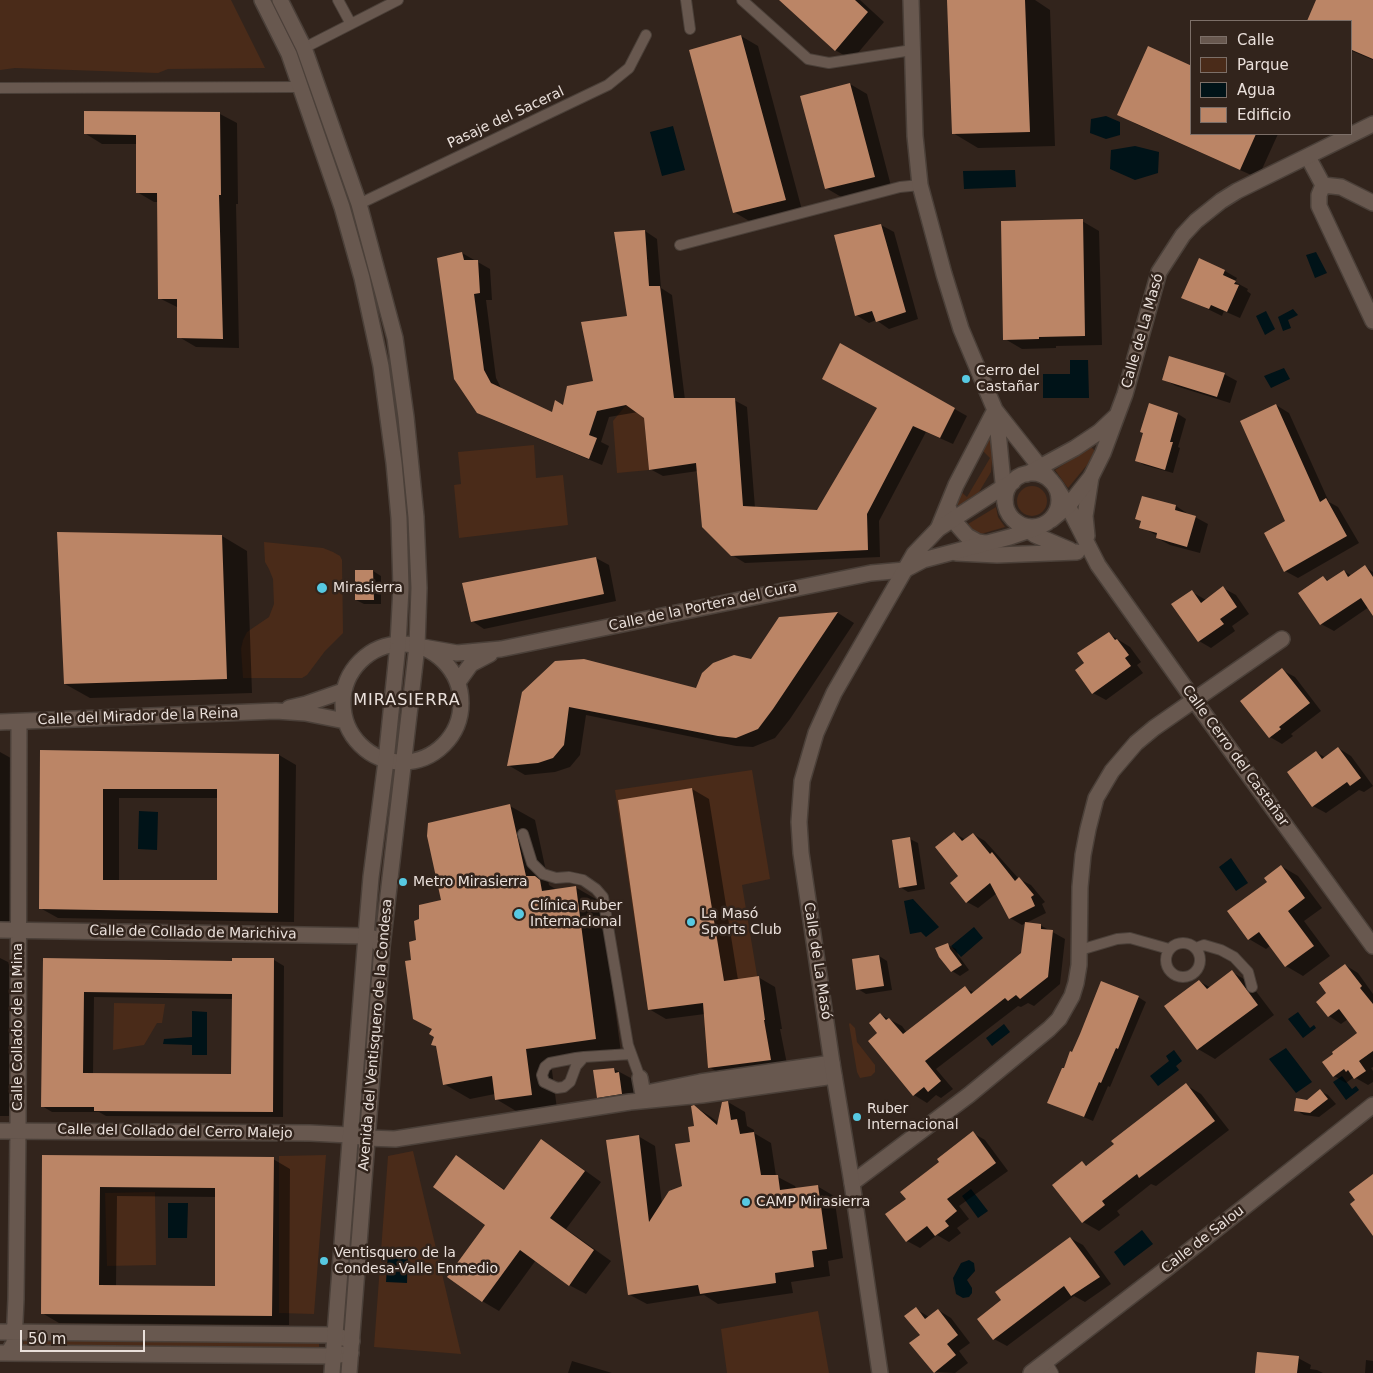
<!DOCTYPE html>
<meta charset="utf-8">
<style>
body{margin:0}
#map{position:relative;width:1373px;height:1373px;overflow:hidden;background:#32241c;font-family:"DejaVu Sans",sans-serif}
canvas{display:block}
.legend{position:absolute;left:1190px;top:20px;width:162px;height:115px;box-sizing:border-box;background:#32241c;border:1px solid #7c6f68;margin:0;padding:6px 9px;list-style:none;font-size:15px;color:#eae0db}
.legend li{display:flex;align-items:center;gap:10px;height:25px}
.legend b{width:25px;border:1px solid #7c6f68}
.scale{position:absolute;left:20px;top:1330px;width:125px;height:22px;box-sizing:border-box;border:2px solid #eae0db;border-top:0;padding-left:6px;font-size:15px;line-height:18px;white-space:nowrap;color:#eae0db;-webkit-text-stroke:4px #32241c;paint-order:stroke}
</style>
<div id="map">
<canvas width="1373" height="1373"></canvas>
<ul class="legend">
<li><b style="height:6px;background:#68584f"></b>Calle</li>
<li><b style="height:14px;background:#4a2b19"></b>Parque</li>
<li><b style="height:14px;background:#001318"></b>Agua</li>
<li><b style="height:14px;background:#bb8566"></b>Edificio</li>
</ul>
<div class="scale">50 m</div>
</div>
<script>
const ctx = document.querySelector('canvas').getContext('2d');
ctx.lineJoin = 'round';
function paint(path, color) {
  ctx.fillStyle = color;
  ctx.fill(path, 'evenodd');
}
function poly(rows) {
  const path = new Path2D();
  for (const r of rows) {
    if (r.length === 3) {
      path.moveTo(r[0] + r[2], r[1]);
      path.arc(r[0], r[1], r[2], 0, 2 * Math.PI);
      continue;
    }
    path.moveTo(r[0], r[1]);
    for (let i = 2; i < r.length; i += 2) path.lineTo(r[i], r[i + 1]);
  }
  return path;
}
function strokePath(path, color, width, dash) {
  ctx.strokeStyle = color;
  ctx.lineWidth = width;
  ctx.lineCap = dash ? 'butt' : 'round';
  ctx.setLineDash(dash || []);
  ctx.stroke(path);
}
function label(font, color, halo, rows, align = 'center') {
  ctx.font = font + ' "DejaVu Sans",sans-serif';
  ctx.lineWidth = 5;
  ctx.setLineDash([]);
  ctx.textBaseline = 'middle';
  ctx.strokeStyle = halo;
  ctx.fillStyle = color;
  for (const [text, x, y, turn = 0] of rows) {
    ctx.save();
    ctx.translate(x, y);
    ctx.rotate((+turn || 0) * Math.PI / 180);
    ctx.textAlign = isNaN(turn) ? turn : align;
    if (halo) ctx.strokeText(text, 0, 0);
    ctx.fillText(text, 0, 0);
    ctx.restore();
  }
}
const green = poly([
 [0,0,231,0,265,68,168,69,158,73,15,68,0,70],
 [626,405,644,418,649,470,617,473,613,421],
 [990,436,993,449,991,472,979,492,958,506,956,502,959,490,967,497,990,458,981,449],
 [534,445,536,478,563,475,568,525,459,538,454,485,461,484,458,452],
 [1091,447,1095,451,1087,465,1068,488,1055,470],
 [1032,501,15],
 [996,507,998,517,1005,527,981,534,975,532,968,524],
 [264,542,323,548,333,552,340,556,342,560,343,633,325,651,307,675,302,678,243,678,241,649,243,640,247,632,269,617,274,604,273,579,269,569,265,562],
 [752,770,770,879,742,885,771,1059,708,1068,703,1003,648,1010,615,790],
 [114,1003,165,1004,162,1023,157,1023,144,1045,113,1050],
 [850,1023,855,1028,857,1042,875,1065,875,1072,871,1076,860,1078,857,1072,849,1024],
 [413,1151,461,1354,374,1347,388,1156],
 [326,1155,314,1314,279,1313,279,1156],
 [155,1192,156,1265,107,1266,105,1193],
 [818,1311,829,1373,727,1373,721,1329],
 [24,1340,319,1341,319,1348,22,1349]
]);
const water = poly([
 [1106,116,1120,122,1120,135,1106,139,1090,133,1091,119],
 [673,126,685,170,662,176,650,132],
 [1135,146,1159,152,1158,173,1135,180,1110,169,1111,150],
 [1015,170,1016,187,964,189,963,171],
 [1316,252,1327,273,1315,278,1306,255],
 [1293,309,1298,315,1288,320,1291,328,1283,331,1278,317],
 [1266,311,1275,329,1265,335,1256,316],
 [1070,360,1088,360,1089,398,1043,398,1043,374,1070,374],
 [1284,368,1290,379,1271,388,1264,376],
 [139,811,158,812,157,850,138,849],
 [1231,858,1248,883,1236,891,1219,867],
 [913,899,939,927,926,937,921,932,910,934,904,901],
 [974,927,983,938,961,957,951,946],
 [192,1011,207,1012,207,1055,192,1055,192,1045,163,1044,164,1039,192,1037],
 [1298,1012,1310,1028,1314,1025,1316,1028,1303,1038,1288,1019],
 [1004,1024,1010,1032,992,1046,986,1038],
 [1286,1048,1312,1082,1296,1093,1269,1059],
 [1174,1050,1182,1061,1176,1066,1179,1070,1158,1086,1150,1076,1169,1061,1166,1056],
 [1342,1076,1352,1089,1356,1086,1359,1090,1346,1100,1333,1082],
 [971,1189,988,1211,978,1218,962,1196],
 [168,1203,188,1203,187,1238,168,1238],
 [1142,1230,1153,1244,1124,1266,1114,1252],
 [388,1252,408,1253,407,1283,386,1282],
 [969,1260,974,1263,975,1271,967,1280,972,1288,972,1293,969,1297,963,1298,956,1294,953,1278,961,1263]
]);
const shadow = poly([
 [781,0,860,0,884,22,852,60,835,50],
 [948,0,1035,0,1050,10,1055,146,978,148,953,133],
 [1318,0,1373,0,1373,60,1352,51,1352,21,1308,21],
 [741,36,758,46,802,210,751,222,734,212],
 [850,84,867,94,891,186,843,198,826,188],
 [220,114,237,123,238,204,236,204,239,348,196,347,179,337,179,308,159,298,159,202,154,202,137,192,137,144,102,144,86,134],
 [1119,114,1192,134,1278,134,1258,178,1136,124],
 [1082,221,1099,231,1102,345,1056,346,1056,348,1022,349,1005,339],
 [881,225,894,232,918,319,889,329,876,320,869,323,856,315],
 [645,231,657,239,661,288,672,295,685,400,734,400,747,407,755,508,818,511,878,408,841,345,967,416,953,444,926,432,879,521,880,557,745,563,732,555,698,471,663,476,650,469,645,418,638,412,609,417,601,442,609,446,602,465,491,419,478,412,462,253,490,269,492,300,486,300,496,378,502,390,552,414,564,407,595,382,628,317],
 [1225,271,1237,278,1235,282,1248,289,1247,291,1251,294,1240,318,1224,311,1222,316,1183,297],
 [1224,374,1237,381,1230,403,1176,386,1163,379],
 [1149,405,1178,414,1186,419,1178,447,1180,448,1173,473,1144,465,1136,460,1144,433],
 [1276,405,1289,413,1329,502,1338,507,1359,543,1298,578,1285,571,1287,522],
 [1143,497,1176,506,1188,514,1188,515,1195,517,1208,524,1200,553,1170,545,1157,538,1158,536,1141,527,1142,522,1137,519],
 [222,536,247,551,252,693,90,698,65,684],
 [596,558,609,565,616,601,484,629,472,621,464,584],
 [1365,567,1373,572,1373,614,1369,607,1334,631,1321,624,1323,577,1329,581,1344,571,1352,576],
 [373,571,381,576,381,604,364,604,356,600],
 [1223,588,1236,595,1249,614,1232,626,1235,631,1211,648,1199,641,1192,592,1206,600],
 [838,613,854,623,790,719,775,738,753,747,736,746,586,715,580,755,570,767,555,772,525,775,508,765,523,693,697,690,752,660,780,619],
 [1109,634,1130,647,1141,662,1137,665,1143,673,1106,700,1093,693,1076,670,1086,663],
 [1282,670,1295,677,1321,711,1291,734,1293,736,1282,744,1270,737],
 [1338,748,1351,756,1373,786,1364,792,1359,790,1326,813,1313,806,1316,752,1326,758],
 [0,752,25,766,24,930,0,930],
 [41,752,279,755,296,765,294,922,58,918,40,908],
 [119,798,218,798,218,881,119,881],
 [692,789,709,799,738,980,758,977,775,987,782,1029,780,1029,788,1069,726,1077,709,1067,705,1014,666,1019,649,1009],
 [510,806,535,820,549,885,557,890,575,887,601,902,621,1053,551,1063,557,1109,521,1114,496,1099,495,1094,470,1099,444,1084,437,1047,432,1044,435,1036,434,1029,412,961,417,941,443,901],
 [954,833,966,840,973,834,985,841,1019,879,1031,885,1045,902,1042,904,1046,913,1022,925,1010,918,997,893,978,908,967,902,960,877],
 [910,839,918,843,925,889,908,892,900,887],
 [1281,866,1298,876,1322,908,1304,921,1330,956,1303,976,1286,966,1271,945,1266,949,1249,939,1269,882],
 [1040,925,1065,939,1060,984,1034,1006,1028,1003,1021,1007,1018,1006,936,1069,953,1089,941,1098,936,1095,927,1103,914,1095,869,1041,879,1033,881,1015,902,1026,907,1033,965,988,975,993,1022,954],
 [948,945,956,949,958,955,969,970,960,976,952,971],
 [879,956,887,961,892,990,866,994,858,989,853,960],
 [0,958,10,963,9,1116,0,1116],
 [44,959,234,962,274,960,284,966,283,1117,106,1116,99,1112,52,1112,42,1106],
 [94,997,233,999,233,1075,93,1074],
 [1345,965,1358,973,1373,994,1373,1067,1371,1068,1373,1071,1373,1082,1368,1085,1354,1077,1346,1083,1334,1076,1359,1033,1348,1019,1341,1024,1329,1016,1328,993],
 [1232,972,1249,982,1274,1015,1215,1059,1198,1049,1199,981,1211,988],
 [1138,997,1146,1002,1110,1087,1108,1086,1093,1121,1048,1102],
 [614,1069,640,1083,644,1088,647,1108,623,1112,598,1097,594,1071],
 [1186,1085,1201,1094,1229,1130,1156,1186,1151,1184,1117,1211,1120,1215,1099,1231,1083,1222,1054,1185,1082,1163,1088,1166],
 [1320,1091,1328,1095,1336,1104,1319,1117,1304,1115,1296,1110],
 [728,1102,745,1112,747,1126,754,1130,754,1133,771,1143,776,1176,795,1186,796,1189,817,1186,834,1196,843,1258,828,1261,830,1276,791,1282,793,1293,718,1304,704,1295,647,1304,630,1295,638,1136,655,1146,662,1204,683,1186,695,1127,694,1106,711,1117,719,1123,723,1103],
 [973,1133,985,1140,1008,1171,959,1206,969,1219,957,1228,961,1233,949,1242,937,1235,920,1248,907,1241,907,1199,941,1162],
 [541,1141,558,1151,601,1182,566,1229,611,1261,586,1294,569,1285,536,1260,499,1311,482,1301,487,1225,456,1157,473,1167,505,1190],
 [43,1157,273,1159,290,1169,289,1325,59,1323,42,1313],
 [117,1196,217,1197,216,1287,116,1286],
 [1070,1238,1083,1245,1111,1284,1085,1302,1074,1296,1007,1346,994,1339,1003,1301],
 [916,1309,929,1317,938,1310,951,1318,970,1343,959,1351,968,1363,955,1373,934,1372,921,1336],
 [1298,1358,1311,1365,1310,1369,1317,1370,1323,1373,1256,1373],
 [1366,1360,1373,1361,1373,1373,1365,1373],
 [572,1361,612,1373,568,1373]
]);
const building = poly([
 [779,0,855,0,868,12,835,51],
 [947,0,1025,0,1030,132,952,134],
 [1316,0,1373,0,1373,59,1352,50,1352,21,1307,21],
 [741,35,786,200,733,213,689,50],
 [1148,46,1192,66,1192,134,1256,134,1240,170,1117,115],
 [850,83,875,177,825,189,800,96],
 [84,111,220,112,221,195,219,195,223,339,177,338,177,299,158,299,157,193,136,193,136,135,84,134],
 [1083,219,1085,336,1039,337,1039,339,1003,340,1001,221],
 [881,224,906,312,876,322,872,311,855,316,834,235],
 [645,230,649,286,660,286,674,398,735,398,743,506,817,510,877,408,822,379,840,343,955,408,940,438,913,426,867,514,868,550,731,556,702,527,696,463,649,470,644,418,626,405,597,411,589,435,597,438,589,459,477,413,454,379,437,258,462,252,464,260,478,260,480,293,474,294,484,370,491,383,552,412,555,400,563,405,567,386,593,381,581,322,627,316,614,232],
 [1199,258,1225,270,1223,275,1236,281,1234,284,1239,285,1227,312,1211,305,1209,309,1181,298],
 [1169,356,1225,373,1217,397,1162,380],
 [1149,403,1178,413,1170,442,1173,442,1165,470,1135,461,1143,433,1140,432],
 [1276,404,1320,502,1326,498,1347,536,1284,572,1264,533,1285,521,1240,421],
 [1142,496,1176,505,1175,510,1196,516,1187,547,1156,538,1157,533,1139,528,1141,521,1135,519],
 [57,532,222,535,227,679,64,684],
 [596,557,604,594,471,622,462,583],
 [1365,565,1373,577,1373,616,1361,598,1320,625,1298,593,1323,576,1327,581,1344,570,1348,577],
 [355,570,373,570,374,600,355,600],
 [1223,586,1237,607,1220,619,1224,624,1198,642,1171,604,1192,590,1201,603],
 [838,612,773,709,758,729,736,738,718,736,569,707,564,745,553,758,538,763,507,766,522,692,555,661,584,659,696,688,702,673,713,663,734,655,751,659,779,617],
 [1109,632,1115,640,1117,639,1129,655,1125,658,1131,666,1092,694,1075,670,1084,663,1077,653],
 [1282,668,1310,703,1279,727,1281,729,1269,738,1240,701],
 [1338,747,1361,778,1350,786,1347,782,1312,807,1287,772,1316,751,1322,759],
 [40,750,279,754,278,913,39,909],
 [103,789,217,789,217,880,103,880],
 [692,788,724,981,759,976,765,1020,764,1020,771,1060,708,1068,703,1003,648,1010,618,800],
 [510,804,526,876,535,876,540,880,542,891,576,886,596,1039,526,1049,532,1095,495,1100,492,1076,443,1085,436,1046,431,1045,434,1037,429,1034,432,1029,413,1019,405,961,411,960,409,942,416,940,414,921,419,919,419,905,441,900,427,836,428,823],
 [954,832,962,841,973,833,990,854,992,852,1015,881,1019,877,1034,895,1031,897,1035,906,1009,919,990,883,966,903,950,883,958,876,935,847],
 [910,837,917,885,899,888,892,840],
 [1281,865,1305,898,1288,911,1314,946,1285,967,1259,932,1248,940,1227,911,1267,882,1264,878],
 [1025,922,1041,924,1041,929,1053,930,1048,977,1020,999,1016,995,1008,1001,1005,998,925,1061,941,1081,928,1092,924,1087,913,1096,868,1041,877,1033,869,1023,880,1013,886,1020,889,1018,903,1034,965,986,971,994,1021,953],
 [948,943,950,949,962,965,951,972,939,957,935,948],
 [879,955,884,986,856,990,852,959],
 [43,958,232,961,232,958,274,958,273,1112,94,1111,94,1107,41,1107],
 [84,992,232,994,231,1074,83,1073],
 [1345,964,1362,986,1360,988,1373,1004,1373,1051,1359,1061,1366,1071,1354,1079,1348,1070,1346,1072,1344,1069,1333,1077,1322,1062,1333,1054,1332,1052,1357,1033,1339,1009,1328,1017,1316,1002,1326,993,1319,983],
 [1232,970,1258,1005,1197,1050,1164,1006,1199,980,1207,989],
 [1101,981,1139,996,1118,1049,1116,1048,1101,1083,1099,1082,1084,1117,1047,1103,1062,1068,1064,1068,1070,1051,1072,1052,1080,1034],
 [614,1068,615,1073,619,1072,622,1094,597,1098,593,1070],
 [1186,1083,1215,1121,1139,1178,1137,1174,1102,1201,1105,1205,1082,1223,1052,1185,1082,1161,1086,1166,1114,1144,1111,1141],
 [1320,1089,1328,1099,1310,1113,1294,1111,1296,1098,1307,1100],
 [728,1101,731,1120,737,1119,740,1134,754,1132,761,1175,778,1175,780,1190,818,1185,827,1249,812,1251,814,1267,775,1273,776,1283,700,1294,698,1285,628,1295,606,1140,639,1135,649,1222,669,1191,682,1186,675,1144,690,1142,688,1127,694,1126,691,1106,694,1105,717,1125,722,1102],
 [973,1131,996,1163,947,1199,957,1211,945,1221,949,1226,935,1236,927,1226,906,1242,885,1214,906,1199,900,1192,939,1162,937,1159],
 [541,1139,585,1171,550,1218,594,1250,569,1286,520,1250,482,1302,447,1277,485,1225,433,1187,456,1155,504,1190],
 [42,1155,274,1157,272,1316,41,1314],
 [100,1187,215,1188,215,1286,99,1285],
 [1373,1174,1373,1236,1350,1204,1355,1200,1349,1192],
 [1070,1237,1100,1277,1071,1296,1064,1286,993,1340,977,1319,1001,1300,995,1292],
 [916,1307,925,1319,938,1309,958,1335,947,1344,956,1355,934,1373,909,1343,920,1335,904,1316],
 [1257,1352,1299,1356,1297,1373,1255,1373]
]);
const lane = poly([
 [338,0,351,24],
 [686,0,690,29],
 [742,0,808,59,829,63,912,50],
 [304,48,398,0],
 [0,88,300,87],
 [359,204,608,85,629,68,646,35],
 [680,245,900,187,920,185],
 [523,834,532,863,543,874,556,878,569,877,583,880,596,889,603,897,628,1045,640,1078],
 [1183,960,17],
 [1196,948,1204,945,1221,950,1234,957,1248,972,1252,987],
 [1080,950,1117,939,1130,938,1169,949],
 [584,1057,576,1066,570,1082,564,1087,557,1088,544,1082,542,1075,545,1067,550,1063,576,1058,584,1057,631,1054],
 [1045,1373,1046,1361,1053,1373]
]);
const street = poly([
 [911,0,915,136,920,185,944,274,961,329,995,410,1051,481],
 [1308,157,1323,185],
 [1323,185,1319,195,1319,206,1373,321],
 [1323,185,1341,187,1373,203],
 [996,411,1005,503],
 [1056,487,1068,506,1098,565,1194,700,1373,946],
 [949,509,953,520,967,536,978,542,985,543],
 [1015,521,1035,535,1070,550],
 [938,529,956,485,995,410],
 [1087,536,1085,516,1091,477],
 [956,553,997,555,1077,552],
 [402,703,59],
 [417,646,457,653,501,649,871,573,905,570],
 [458,682,471,664,490,654],
 [289,708,306,704,343,691],
 [0,722,276,711,305,713,345,721],
 [0,930,366,936,373,938,382,947],
 [640,1078,644,1100],
 [646,1093,700,1082,832,1063],
 [0,1131,310,1133,349,1135,367,1138,395,1139,630,1102,702,1095,834,1076],
 [852,1183,969,1095,1049,1029,1059,1019,1072,996,1076,983,1079,965,1080,887,1083,855,1088,829,1096,798,1112,771,1136,743,1154,728,1282,639],
 [0,1332,335,1335,352,1341],
 [1,1353,333,1356,351,1353],
 [8,1353,14,1343,16,1299,18,1131,19,722],
 [1031,1373,1166,1269,1373,1105]
]);
const secondary = poly([
 [262,0,289,54,342,207,362,278,381,366,394,463,399,518,401,588,398,644,386,761,371,877,366,936,332,1373],
 [280,0,304,48,359,204,395,338,406,417,416,517,419,588,417,646,382,947,349,1373],
 [1032,500,27],
 [1027,474,1075,448,1099,432,1115,417],
 [1051,520,1068,506,1091,477,1103,453,1125,394,1159,272,1183,235,1196,221,1221,201,1237,191,1373,124],
 [906,569,923,560,1010,537,1036,528],
 [880,1373,852,1183,832,1063,801,853,799,822,802,781,816,733,834,693,914,554,938,529,1003,487,1013,482]
]);
const markers = [
 [966,379,5,"#57c9e2"],
 [322,588,6,"#57c9e2"],
 [403,882,5,"#57c9e2"],
 [519,914,6,"#57c9e2"],
 [691,922,5,"#57c9e2"],
 [857,1117,5,"#57c9e2"],
 [746,1202,5,"#57c9e2"],
 [324,1261,5,"#57c9e2"]
];
const streetNames = [
 ["Pasaje del Saceral",506,118,-25],
 ["Calle de La Masó",1143,331,-74],
 ["Calle de la Portera del Cura",703,607,-12],
 ["Calle del Mirador de la Reina",138,717,-2],
 ["Calle Cerro del Castañar",1235,756,54],
 ["Calle de Collado de Marichiva",193,933,1],
 ["Calle de La Masó",817,961,81],
 ["Calle Collado de la Mina",18,1027,-90],
 ["Avenida del Ventisquero de la Condesa",376,1035,-85],
 ["Calle del Collado del Cerro Malejo",175,1132,1],
 ["Calle de Salou",1203,1240,-38]
];
const poiNames = [
 ["Cerro del",976,371],
 ["Castañar",976,387],
 ["Mirasierra",333,588],
 ["Metro Mirasierra",413,882],
 ["Clínica Ruber",530,906],
 ["Internacional",530,922],
 ["La Masó",701,914],
 ["Sports Club",701,930],
 ["Ruber",867,1109],
 ["Internacional",867,1125],
 ["CAMP Mirasierra",756,1202],
 ["Ventisquero de la",334,1253],
 ["Condesa-Valle Enmedio",334,1269]
];
const quarterNames = [
 ["MIRASIERRA",407,701]
];
paint(green, '#4a2b19');
paint(water, '#001318');
paint(shadow, '#0007');
paint(building, '#bb8566');
strokePath(lane, '#4b4039', 12);
strokePath(street, '#4b4039', 18);
strokePath(secondary, '#4b4039', 18);
strokePath(lane, '#68584f', 10);
strokePath(street, '#68584f', 15);
strokePath(secondary, '#68584f', 15);
for (const [x, y, r, color] of markers) {
  const dot = new Path2D();
  dot.arc(x, y, r, 0, 2 * Math.PI);
  ctx.fillStyle = color;
  ctx.fill(dot);
  strokePath(dot, '#32241c', 2);
}
label('14px', '#eae0db', '#32241c', streetNames);
label('14px', '#eae0db', '#32241c', poiNames, 'left');
ctx.letterSpacing = '1px';
label('16px', '#eae0db', '#32241c', quarterNames);
ctx.letterSpacing = '0px';
</script>
